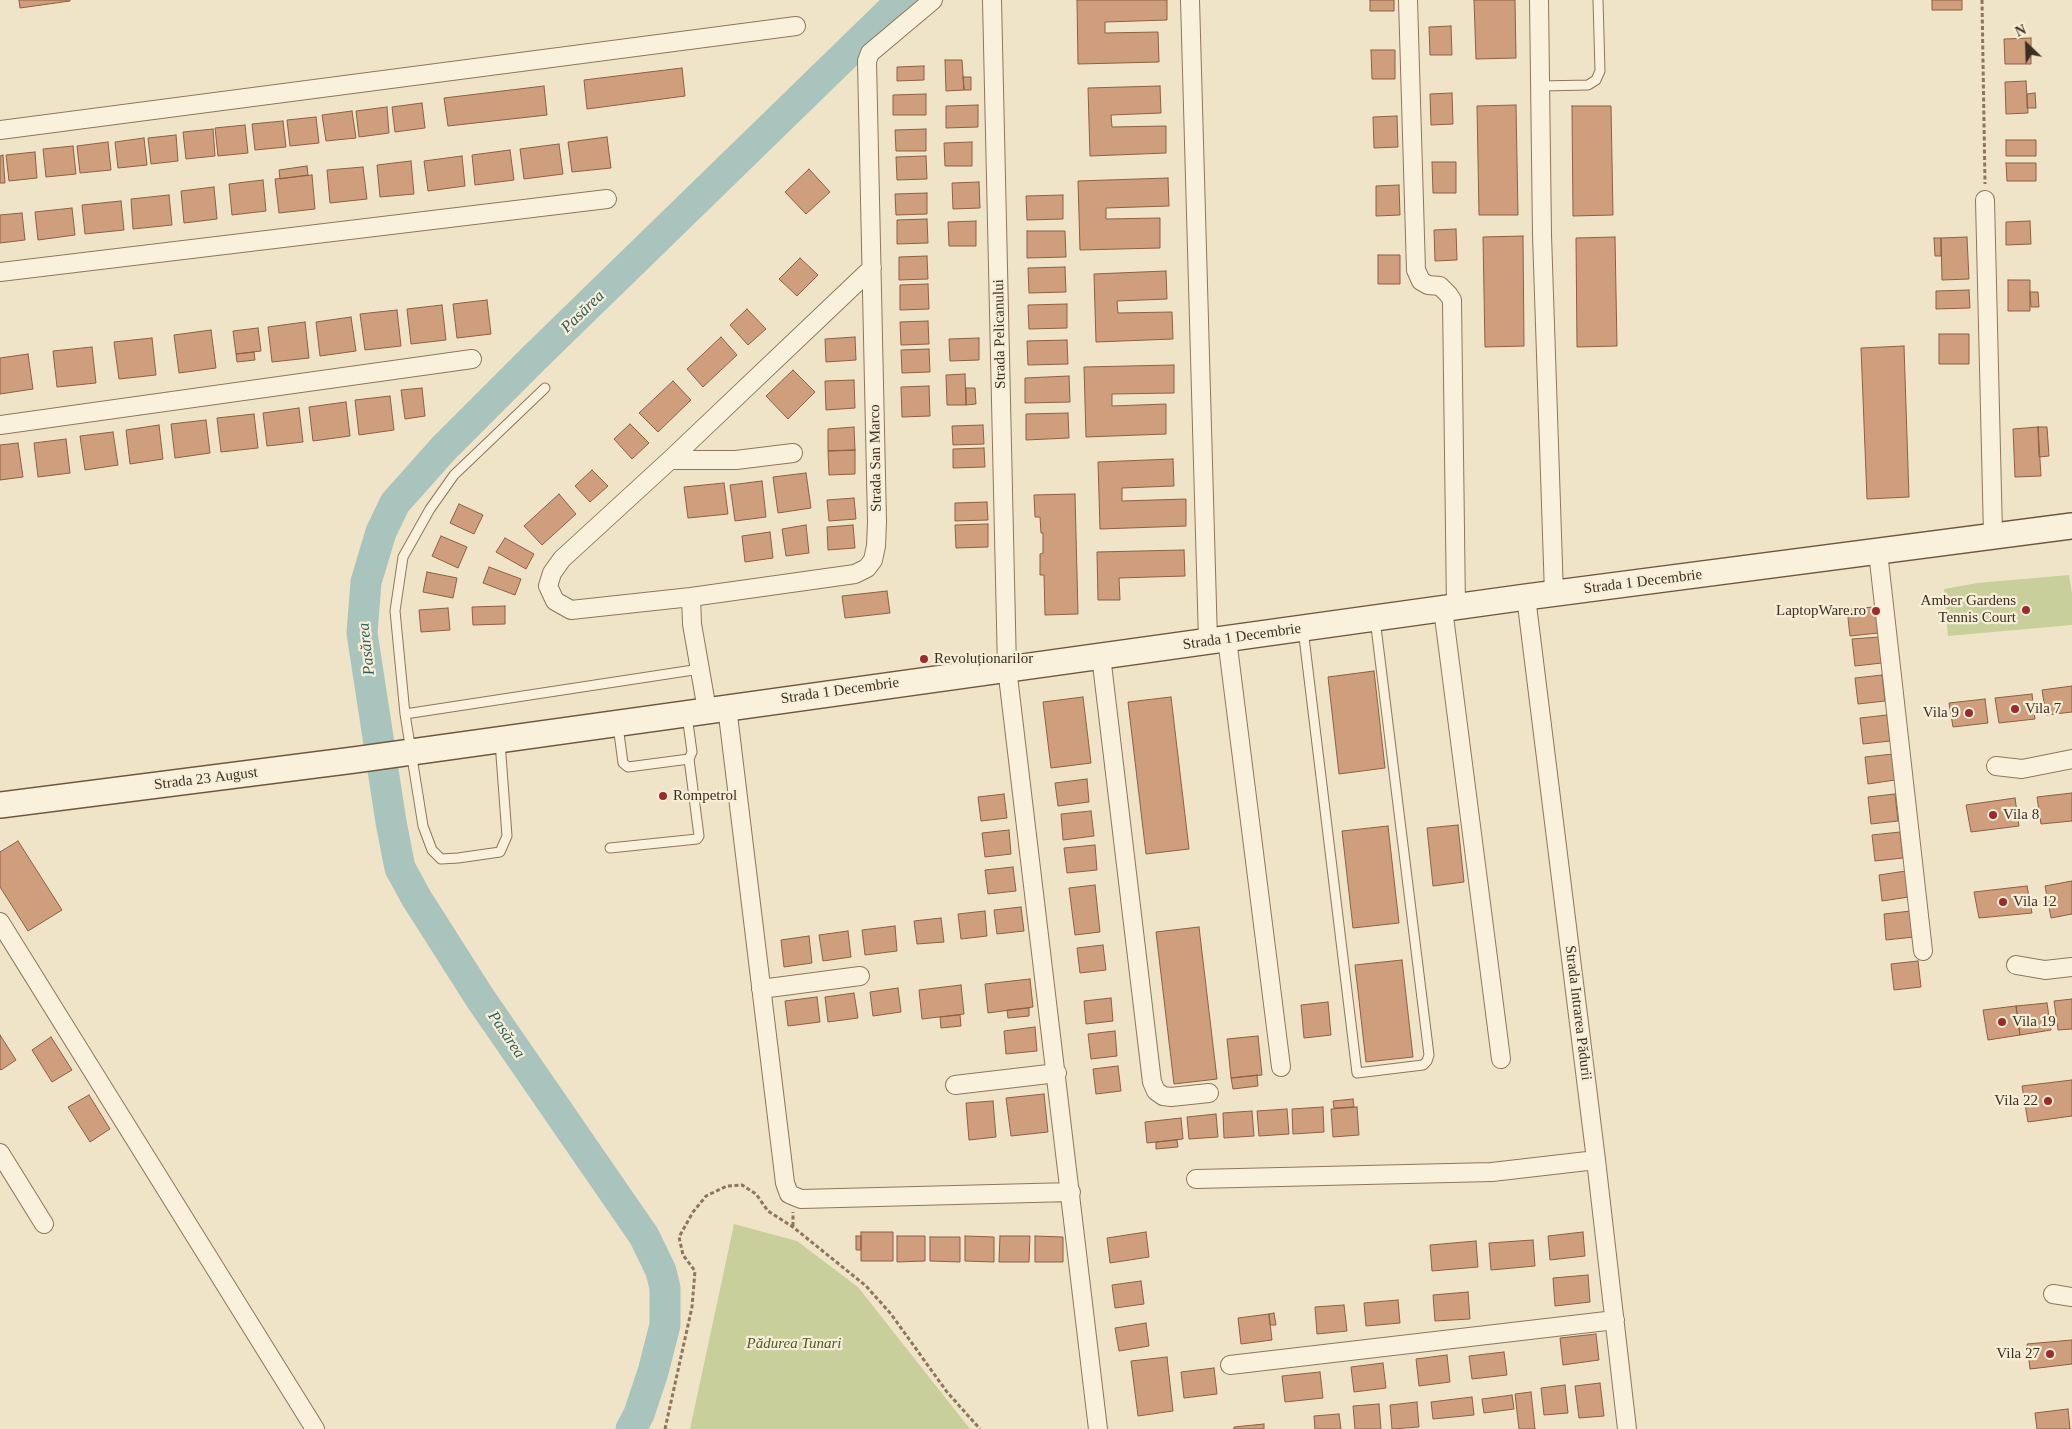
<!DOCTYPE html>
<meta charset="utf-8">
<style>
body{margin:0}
#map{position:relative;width:2072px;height:1429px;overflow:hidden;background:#f0e4c8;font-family:"Times New Roman",serif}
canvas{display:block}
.north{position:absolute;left:2002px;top:20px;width:50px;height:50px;-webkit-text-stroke:4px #f7eed8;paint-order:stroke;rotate:336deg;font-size:14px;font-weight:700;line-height:20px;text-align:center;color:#3d2e20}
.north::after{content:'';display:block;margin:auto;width:18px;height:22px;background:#3d2e20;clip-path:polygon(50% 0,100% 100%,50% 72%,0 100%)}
</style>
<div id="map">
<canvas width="2072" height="1429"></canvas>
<div class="north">N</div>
</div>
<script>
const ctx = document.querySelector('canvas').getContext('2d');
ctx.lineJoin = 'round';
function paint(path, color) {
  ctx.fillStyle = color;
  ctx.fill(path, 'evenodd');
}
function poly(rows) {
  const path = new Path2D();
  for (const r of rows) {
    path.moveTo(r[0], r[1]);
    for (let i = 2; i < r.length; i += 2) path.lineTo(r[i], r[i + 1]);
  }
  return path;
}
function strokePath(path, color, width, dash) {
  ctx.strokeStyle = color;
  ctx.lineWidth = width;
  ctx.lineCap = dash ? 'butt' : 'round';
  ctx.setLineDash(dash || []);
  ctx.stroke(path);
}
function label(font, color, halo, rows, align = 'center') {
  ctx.font = font + ' "Times New Roman",serif';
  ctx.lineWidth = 4.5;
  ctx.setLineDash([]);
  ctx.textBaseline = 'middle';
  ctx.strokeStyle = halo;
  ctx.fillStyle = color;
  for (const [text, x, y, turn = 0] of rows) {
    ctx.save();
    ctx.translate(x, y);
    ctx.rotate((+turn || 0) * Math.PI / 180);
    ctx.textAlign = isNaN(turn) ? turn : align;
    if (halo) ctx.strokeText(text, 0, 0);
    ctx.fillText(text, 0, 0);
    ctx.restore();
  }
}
const green = poly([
 [2069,575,2072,594,2072,625,1948,636,1944,589,1977,583],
 [734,1224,797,1241,858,1287,970,1429,690,1429]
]);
const river = poly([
 [631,1429,639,1414,653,1372,665,1325,665,1288,661,1271,644,1236,480,998,417,899,400,868,391,822,362,633,366,582,381,532,395,503,443,449,534,358,902,0]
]);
const building = poly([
 [19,0,70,0,70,1,20,8,19,0],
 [1077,0,1167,0,1167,20,1105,22,1105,33,1158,32,1159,62,1078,64,1077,0],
 [1370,0,1394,0,1394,11,1370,11,1370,0],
 [1474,0,1515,0,1516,58,1476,59,1474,0],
 [1932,0,1962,0,1962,10,1932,10,1932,0],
 [1451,26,1452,55,1430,55,1429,27,1451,26],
 [2031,38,2031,64,2005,64,2004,39,2031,38],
 [1371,50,1395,50,1395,79,1372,79,1371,50],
 [945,60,962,60,964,90,946,91,945,60],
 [924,66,924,80,897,81,897,67,924,66],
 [682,68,685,96,587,109,584,80,682,68],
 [963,77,971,77,971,90,964,90,963,77],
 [2026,81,2028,113,2006,114,2005,82,2026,81],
 [544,86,547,115,448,126,444,98,544,86],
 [1160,86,1161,113,1111,115,1112,127,1166,126,1166,153,1090,156,1088,88,1160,86],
 [1452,93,1453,124,1431,125,1430,94,1452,93],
 [2035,93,2036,108,2027,108,2027,94,2035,93],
 [926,94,926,115,893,115,893,95,926,94],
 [422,103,425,128,395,132,392,107,422,103],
 [978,105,978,127,946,128,946,106,978,105],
 [1516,105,1518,215,1479,215,1477,106,1516,105],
 [1572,106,1611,106,1613,215,1573,216,1572,106],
 [387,107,389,133,359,137,356,111,387,107],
 [352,111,356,138,326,141,322,115,352,111],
 [1397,116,1398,147,1374,148,1373,117,1397,116],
 [316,117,319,143,290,146,287,120,316,117],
 [283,121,286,147,255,150,252,124,283,121],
 [245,125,248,153,218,156,215,128,245,125],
 [213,129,215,156,186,159,183,132,213,129],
 [926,129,926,151,896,151,895,130,926,129],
 [176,135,178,161,151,164,148,138,176,135],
 [607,137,611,168,572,172,568,142,607,137],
 [144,138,147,165,118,168,115,142,144,138],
 [2006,140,2036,140,2036,156,2006,156,2006,140],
 [108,142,111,170,80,173,77,146,108,142],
 [972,142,972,166,945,166,944,143,972,142],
 [559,144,563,174,524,179,520,149,559,144],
 [73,146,76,174,46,177,43,149,73,146],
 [510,150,514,180,475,185,472,155,510,150],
 [35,152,37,178,9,181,6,155,35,152],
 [3,155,5,183,0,183,0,156,3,155],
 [462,156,465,186,428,191,424,161,462,156],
 [926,156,927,179,897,180,896,157,926,156],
 [411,161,414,194,380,197,377,165,411,161],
 [1432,162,1456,162,1456,193,1433,193,1432,162],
 [2006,163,2036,163,2036,181,2007,181,2006,163],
 [307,166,308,175,280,179,279,170,307,166],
 [363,167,367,199,330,203,327,170,363,167],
 [809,169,830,192,806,214,785,192,809,169],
 [312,175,315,209,279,213,275,179,312,175],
 [1168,178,1169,206,1106,208,1106,219,1160,218,1160,248,1080,250,1078,181,1168,178],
 [263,180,266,211,232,215,229,184,263,180],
 [979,182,980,208,953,209,952,183,979,182],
 [1399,185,1400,215,1376,216,1376,186,1399,185],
 [214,187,217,219,184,223,181,191,214,187],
 [927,193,927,214,896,215,895,194,927,193],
 [169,195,172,225,133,229,131,199,169,195],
 [1063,195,1063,219,1027,220,1026,196,1063,195],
 [121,201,124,230,85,234,82,205,121,201],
 [72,208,75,235,38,240,35,212,72,208],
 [22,213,25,240,0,243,0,215,22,213],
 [927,219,928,243,897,244,897,220,927,219],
 [976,221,976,246,949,246,948,222,976,221],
 [2030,221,2031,244,2006,245,2006,222,2030,221],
 [1456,229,1457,260,1435,261,1434,230,1456,229],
 [1027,231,1065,231,1066,257,1027,258,1027,231],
 [1523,236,1524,346,1485,347,1483,237,1523,236],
 [1615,237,1617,346,1577,347,1576,238,1615,237],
 [1967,237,1969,279,1942,280,1941,238,1967,237],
 [1934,238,1941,238,1941,256,1935,256,1934,238],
 [1378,255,1400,255,1400,284,1378,284,1378,255],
 [927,256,928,279,899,280,899,257,927,256],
 [800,258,818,275,797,296,779,279,800,258],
 [1065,267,1066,292,1029,293,1028,268,1065,267],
 [1166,271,1167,299,1117,301,1118,313,1172,312,1173,339,1096,342,1094,274,1166,271],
 [2008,280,2030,280,2030,311,2008,311,2008,280],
 [928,284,929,309,900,310,900,285,928,284],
 [1969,290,1970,308,1936,309,1936,291,1969,290],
 [2030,292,2038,292,2039,307,2031,307,2030,292],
 [487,300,491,334,457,338,453,304,487,300],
 [1067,304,1067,328,1029,329,1028,305,1067,304],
 [442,305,446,340,411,344,407,309,442,305],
 [747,309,766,329,748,345,730,325,747,309],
 [397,310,401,346,365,350,360,314,397,310],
 [351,317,356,351,320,356,316,322,351,317],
 [928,321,929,344,901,345,900,322,928,321],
 [305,322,309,358,272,362,268,327,305,322],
 [258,328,261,351,236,354,233,331,258,328],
 [211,330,216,368,179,373,174,335,211,330],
 [1939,334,1969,334,1969,364,1939,364,1939,334],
 [721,337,737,355,703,387,687,369,721,337],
 [855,337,856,360,826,362,825,339,855,337],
 [152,338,156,375,119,379,114,342,152,338],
 [979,338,979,360,950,361,949,339,979,338],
 [1067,340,1068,364,1028,365,1027,341,1067,340],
 [1904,346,1909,497,1867,499,1861,348,1904,346],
 [92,347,96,383,57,387,53,351,92,347],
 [929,349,930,372,902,373,901,350,929,349],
 [254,352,255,360,237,362,236,354,254,352],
 [28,354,33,389,0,394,0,358,28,354],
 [1174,365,1174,393,1112,394,1112,406,1166,404,1166,434,1086,437,1084,367,1174,365],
 [793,370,815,392,788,419,766,396,793,370],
 [965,374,966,405,947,405,946,375,965,374],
 [1069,376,1070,402,1025,403,1025,378,1069,376],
 [854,380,855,408,826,410,825,381,854,380],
 [673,381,691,400,658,432,639,413,673,381],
 [929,386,930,416,902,417,901,387,929,386],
 [422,388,425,416,405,419,401,390,422,388],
 [966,388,975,388,976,404,966,405,966,388],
 [390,396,394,430,359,435,355,400,390,396],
 [346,402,350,436,313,441,309,407,346,402],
 [299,408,303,442,267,446,263,413,299,408],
 [1068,413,1069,438,1026,440,1026,414,1068,413],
 [254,414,258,448,221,452,217,418,254,414],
 [206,420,210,453,175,458,171,424,206,420],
 [630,424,649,443,632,459,614,439,630,424],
 [159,425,163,459,130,464,126,430,159,425],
 [983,425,984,444,953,445,952,426,983,425],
 [854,427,855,450,828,451,828,429,854,427],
 [2038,427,2047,427,2049,456,2039,457,2038,427],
 [2038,427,2041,476,2015,477,2013,429,2038,427],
 [113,432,118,465,85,470,80,436,113,432],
 [66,439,70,473,38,477,34,443,66,439],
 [18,443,23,477,0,480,0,445,18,443],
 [984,448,985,467,953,468,953,449,984,448],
 [855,450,855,474,829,475,828,451,855,450],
 [1173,459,1174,486,1122,488,1122,501,1186,499,1186,526,1100,529,1098,462,1173,459],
 [592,470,608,486,590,502,575,486,592,470],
 [806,473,811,508,778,513,773,477,806,473],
 [762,481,766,517,735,521,730,485,762,481],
 [724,483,728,514,688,518,684,487,724,483],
 [559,494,576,514,542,545,524,526,559,494],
 [1075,494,1078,614,1045,615,1044,575,1040,575,1040,554,1043,553,1043,533,1041,533,1040,517,1035,517,1034,495,1075,494],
 [854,498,856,519,829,521,827,500,854,498],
 [987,502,988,520,955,521,955,503,987,502],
 [459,504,483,515,474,534,450,523,459,504],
 [988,524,988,547,956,548,955,525,988,524],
 [806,525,809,553,786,556,782,529,806,525],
 [853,525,855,548,828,550,827,527,853,525],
 [770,532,773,558,745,562,742,536,770,532],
 [441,536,467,547,458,568,432,556,441,536],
 [505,538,534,554,526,569,496,552,505,538],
 [1184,550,1185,576,1119,578,1120,600,1098,600,1097,552,1184,550],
 [489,567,521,579,515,595,483,583,489,567],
 [427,572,457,578,453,598,423,592,427,572],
 [887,591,890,613,845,618,842,596,887,591],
 [505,606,505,624,473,625,472,607,505,606],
 [1875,607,1878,633,1850,636,1847,609,1875,607],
 [448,608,450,630,421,632,419,610,448,608],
 [1879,637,1882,663,1855,666,1852,639,1879,637],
 [1374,671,1385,768,1339,774,1328,677,1374,671],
 [1882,675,1885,701,1858,704,1855,678,1882,675],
 [2072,686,2072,712,2046,715,2042,690,2072,686],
 [2032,694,2035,719,1999,723,1995,698,2032,694],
 [1083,697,1091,763,1051,768,1043,702,1083,697],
 [1171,697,1189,849,1146,854,1128,702,1171,697],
 [1985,699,1988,723,1953,727,1949,703,1985,699],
 [1887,715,1890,741,1863,744,1860,718,1887,715],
 [1893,754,1895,780,1868,784,1865,757,1893,754],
 [1087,779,1089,802,1058,806,1055,783,1087,779],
 [2072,793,2072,821,2041,824,2037,797,2072,793],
 [1004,794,1007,818,981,821,978,797,1004,794],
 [1895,794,1898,821,1871,824,1868,797,1895,794],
 [2015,798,2019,826,1971,832,1966,805,2015,798],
 [1091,811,1094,836,1063,840,1061,814,1091,811],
 [1458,825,1464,882,1433,886,1427,828,1458,825],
 [1388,826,1399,923,1353,928,1342,831,1388,826],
 [1009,830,1011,854,985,857,982,833,1009,830],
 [1900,832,1903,858,1875,861,1872,835,1900,832],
 [18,841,62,910,28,931,0,887,0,852,18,841],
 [1095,845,1097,870,1067,873,1064,848,1095,845],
 [1013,867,1016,891,988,894,985,870,1013,867],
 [1906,871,1909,897,1882,901,1879,875,1906,871],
 [2072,881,2072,914,2051,918,2045,886,2072,881],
 [1095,885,1100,932,1075,935,1069,888,1095,885],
 [2027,886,2032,913,1979,918,1974,892,2027,886],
 [1021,907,1024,931,997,934,994,910,1021,907],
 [985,911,987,936,961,939,958,914,985,911],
 [1911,911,1914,937,1886,940,1884,914,1911,911],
 [941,918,944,942,917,944,914,921,941,918],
 [895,926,897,951,865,955,862,930,895,926],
 [1199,927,1217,1079,1174,1084,1156,932,1199,927],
 [848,931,851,957,823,961,819,935,848,931],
 [809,936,812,963,784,967,781,940,809,936],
 [1103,945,1106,970,1080,973,1077,948,1103,945],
 [1402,960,1413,1057,1366,1062,1355,965,1402,960],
 [1918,961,1921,987,1894,990,1891,964,1918,961],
 [1030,979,1033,1007,988,1013,985,984,1030,979],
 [961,985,964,1014,922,1019,919,990,961,985],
 [898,988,901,1012,873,1016,870,992,898,988],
 [854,993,858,1018,828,1022,825,997,854,993],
 [817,997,820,1022,788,1026,785,1001,817,997],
 [1111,998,1113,1021,1086,1024,1084,1001,1111,998],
 [2072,999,2072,1029,2058,1030,2054,1001,2072,999],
 [1328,1002,1331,1035,1304,1038,1301,1005,1328,1002],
 [2047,1003,2051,1030,2020,1035,2016,1006,2047,1003],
 [2016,1006,2020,1035,1988,1040,1983,1010,2016,1006],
 [1029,1008,1029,1016,1008,1018,1007,1010,1029,1008],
 [960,1015,961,1026,941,1028,940,1017,960,1015],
 [1035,1027,1037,1051,1006,1054,1004,1031,1035,1027],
 [1115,1031,1117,1056,1091,1059,1088,1034,1115,1031],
 [0,1035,16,1060,1,1070,0,1069,0,1035],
 [1258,1036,1262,1075,1231,1078,1227,1039,1258,1036],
 [51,1037,72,1070,52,1082,32,1050,51,1037],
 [1118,1066,1121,1091,1096,1094,1093,1069,1118,1066],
 [1257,1075,1258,1086,1233,1089,1231,1078,1257,1075],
 [2072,1080,2072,1116,2028,1122,2022,1086,2072,1080],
 [1044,1094,1048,1132,1011,1136,1006,1098,1044,1094],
 [89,1095,110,1129,90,1142,68,1107,89,1095],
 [1353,1099,1354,1107,1334,1108,1333,1101,1353,1099],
 [993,1101,996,1137,969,1140,966,1103,993,1101],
 [1323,1107,1324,1132,1293,1134,1292,1109,1323,1107],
 [1357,1107,1359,1135,1333,1137,1331,1109,1357,1107],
 [1287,1109,1289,1134,1259,1136,1257,1111,1287,1109],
 [1252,1111,1254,1136,1224,1138,1223,1113,1252,1111],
 [1216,1114,1218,1137,1189,1139,1187,1117,1216,1114],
 [1181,1118,1183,1139,1147,1143,1145,1122,1181,1118],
 [1177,1140,1178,1147,1156,1149,1156,1142,1177,1140],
 [861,1232,893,1232,893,1261,861,1261,861,1232],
 [1146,1232,1149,1257,1110,1263,1107,1238,1146,1232],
 [1583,1232,1585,1256,1550,1260,1548,1236,1583,1232],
 [856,1236,861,1236,861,1250,856,1250,856,1236],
 [897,1236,925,1236,925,1261,897,1262,897,1236],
 [965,1236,994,1237,994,1262,965,1261,965,1236],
 [1000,1236,1030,1236,1029,1262,999,1262,1000,1236],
 [1035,1236,1063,1237,1063,1262,1035,1262,1035,1236],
 [930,1237,960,1237,960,1262,930,1261,930,1237],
 [1533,1240,1535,1266,1491,1270,1489,1243,1533,1240],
 [1476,1241,1478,1267,1432,1271,1430,1245,1476,1241],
 [1588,1275,1590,1302,1555,1306,1553,1278,1588,1275],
 [1141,1281,1144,1304,1115,1308,1112,1285,1141,1281],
 [1468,1292,1470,1319,1435,1321,1433,1295,1468,1292],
 [1398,1300,1400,1323,1366,1326,1364,1303,1398,1300],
 [1344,1305,1347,1331,1317,1334,1315,1307,1344,1305],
 [1274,1313,1276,1325,1270,1325,1269,1314,1274,1313],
 [1269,1314,1272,1340,1241,1344,1238,1318,1269,1314],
 [1146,1323,1149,1346,1119,1351,1115,1328,1146,1323],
 [1596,1334,1599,1360,1563,1365,1560,1338,1596,1334],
 [2072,1340,2072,1364,2030,1369,2027,1344,2072,1340],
 [1504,1352,1507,1375,1472,1379,1469,1356,1504,1352],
 [1447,1355,1450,1382,1419,1386,1416,1359,1447,1355],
 [1167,1357,1173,1411,1138,1416,1131,1361,1167,1357],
 [1383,1363,1386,1388,1354,1392,1351,1367,1383,1363],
 [1214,1368,1217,1394,1184,1398,1181,1372,1214,1368],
 [1320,1372,1323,1398,1285,1402,1282,1376,1320,1372],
 [1600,1383,1604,1416,1579,1418,1575,1386,1600,1383],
 [1565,1385,1568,1413,1544,1415,1541,1388,1565,1385],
 [1531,1392,1535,1429,1519,1429,1515,1394,1531,1392],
 [1512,1395,1514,1409,1484,1413,1482,1399,1512,1395],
 [1472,1397,1474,1415,1433,1419,1431,1402,1472,1397],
 [1417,1402,1419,1427,1392,1429,1390,1405,1417,1402],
 [1379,1404,1381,1429,1355,1429,1353,1406,1379,1404],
 [2068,1409,2070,1429,2037,1429,2035,1413,2068,1409],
 [1339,1414,1341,1429,1315,1429,1314,1416,1339,1414],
 [1264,1424,1264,1429,1234,1429,1234,1427,1264,1424]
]);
const path = poly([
 [1982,0,1985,184],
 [793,1226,793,1212],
 [665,1429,692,1307,695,1271,683,1255,679,1237,693,1212,706,1196,727,1186,742,1185,756,1194,768,1211,793,1227,866,1286,891,1314,947,1392,980,1429]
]);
const service = poly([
 [1541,86,1588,85,1596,80,1600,71,1598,0],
 [545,388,454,475,430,509,403,557,395,611,405,714,700,669],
 [1303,629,1357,1073,1423,1065,1427,1061,1429,1055,1375,619],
 [405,714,423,826,432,850,441,859,458,858,500,852,507,836,500,742],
 [618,726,623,763,628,767,689,759,692,752,687,716],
 [610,848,697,839,699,836,689,759]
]);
const minor = poly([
 [992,0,1007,668,1098,1429],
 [1190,0,1208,641],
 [1408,0,1416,270,1421,281,1428,285,1440,286,1448,294,1452,300,1456,607],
 [1539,0,1542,235,1554,594],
 [0,130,796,26],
 [1985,200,1993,535],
 [0,272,607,199],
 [0,425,472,359],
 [670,460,736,460,793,453],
 [1878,552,1923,951],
 [691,597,571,610,555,601,548,586,552,573,562,559,670,460,872,268],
 [1526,597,1596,1160,1627,1429],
 [1443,609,1501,1059],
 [1227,639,1281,1067],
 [1101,656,1152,1082,1156,1091,1163,1096,1171,1097,1209,1093],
 [727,707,785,1183,789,1194,801,1199,1071,1192],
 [707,710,692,624,691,597,855,574,867,568,873,560,876,546,877,522,867,61,870,53,933,0],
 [1996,766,2022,769,2072,759],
 [0,922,315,1429],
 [2016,965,2045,970,2072,967],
 [761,989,860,976],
 [955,1085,1057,1073],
 [0,1153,44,1224],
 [1196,1179,1492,1172,1596,1160],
 [2053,1294,2072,1297],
 [1230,1365,1615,1320]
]);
const secondary = poly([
 [0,805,354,760,1526,597,2072,526]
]);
const markers = [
 [2026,610,5,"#9e2a2b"],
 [1876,611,5,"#9e2a2b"],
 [924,659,5,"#9e2a2b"],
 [2015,709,5,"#9e2a2b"],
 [1969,713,5,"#9e2a2b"],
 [663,796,5,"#9e2a2b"],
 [1993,815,5,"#9e2a2b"],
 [2003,902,5,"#9e2a2b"],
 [2002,1022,5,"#9e2a2b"],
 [2048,1101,5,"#9e2a2b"],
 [2050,1354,5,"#9e2a2b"]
];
const streetNames = [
 ["Strada Pelicanului",1000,334,-91],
 ["Strada San Marco",876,458,-91],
 ["Strada 1 Decembrie",1643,582,-7],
 ["Strada 1 Decembrie",1242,637,-8],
 ["Strada 1 Decembrie",840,691,-8],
 ["Strada 23 August",206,779,-7],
 ["Strada Intrarea Pădurii",1578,1013,83]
];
const poiNames = [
 ["Amber Gardens",2016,601,"right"],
 ["Tennis Court",2016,618,"right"],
 ["LaptopWare.ro",1866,611,"right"],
 ["Revoluționarilor",934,659],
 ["Vila 7",2025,709],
 ["Vila 9",1959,713,"right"],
 ["Rompetrol",673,796],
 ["Vila 8",2003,815],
 ["Vila 12",2013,902],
 ["Vila 19",2012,1022],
 ["Vila 22",2038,1101,"right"],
 ["Vila 27",2040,1354,"right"]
];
const parkNames = [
 ["Pădurea Tunari",794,1344]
];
const waterNames = [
 ["Pasărea",583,312,-44],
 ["Pasărea",367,649,-96],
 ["Pasărea",506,1035,56]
];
paint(green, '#c9cf9b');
strokePath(river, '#a9c4bc', 31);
paint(building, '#cf9f7d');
strokePath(building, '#8d5f41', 1);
strokePath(service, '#8d765c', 11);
strokePath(minor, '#8d765c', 20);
strokePath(secondary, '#6f573f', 28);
strokePath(path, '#8d765c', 3, [4, 2.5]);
strokePath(service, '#faf1dc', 9);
strokePath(minor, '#faf1dc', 18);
strokePath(secondary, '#faf1dc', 25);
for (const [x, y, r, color] of markers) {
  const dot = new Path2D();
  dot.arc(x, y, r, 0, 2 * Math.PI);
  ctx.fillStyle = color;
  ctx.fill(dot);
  strokePath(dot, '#f7eed8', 2);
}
label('15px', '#3d2e20', '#f7eed8', streetNames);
label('15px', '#3d2e20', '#f7eed8', poiNames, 'left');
label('italic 15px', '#4d5a26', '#f7eed8', parkNames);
label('italic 16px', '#2f5d5a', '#f7eed8', waterNames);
</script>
